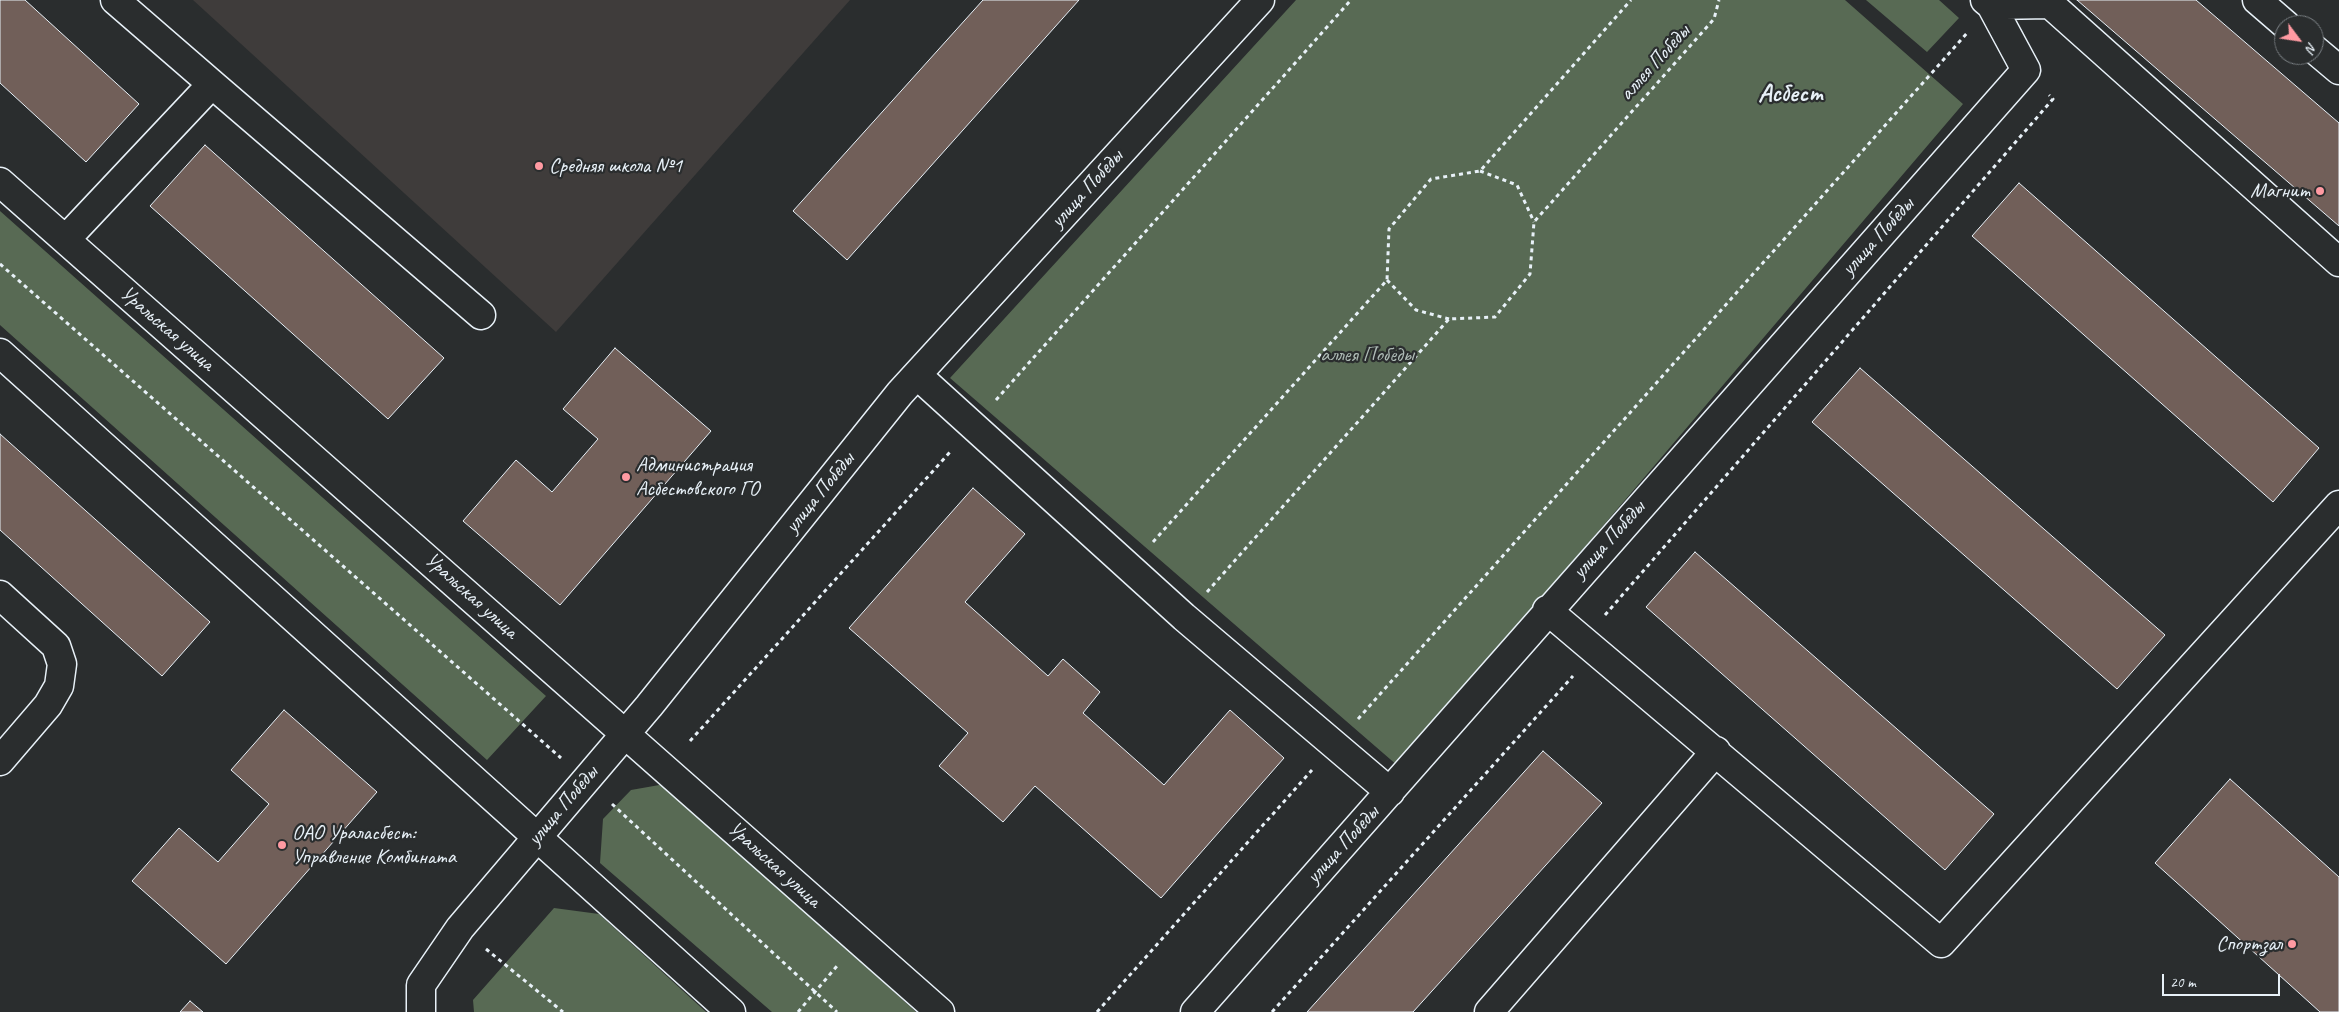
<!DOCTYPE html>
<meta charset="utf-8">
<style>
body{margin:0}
#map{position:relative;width:2339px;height:1012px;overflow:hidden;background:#2a2d2e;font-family:Caveat,sans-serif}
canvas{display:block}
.north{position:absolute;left:2274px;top:15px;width:50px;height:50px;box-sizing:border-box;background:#2a2d2e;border:1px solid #767b7f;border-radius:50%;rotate:121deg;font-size:14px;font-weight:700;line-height:20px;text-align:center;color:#e8f1f8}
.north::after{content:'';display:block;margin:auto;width:18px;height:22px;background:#ff9aa2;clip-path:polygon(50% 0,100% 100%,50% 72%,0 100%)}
.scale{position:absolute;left:2162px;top:974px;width:118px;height:22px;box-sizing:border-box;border:2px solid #e8f1f8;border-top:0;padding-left:6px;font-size:15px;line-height:18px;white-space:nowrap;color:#e8f1f8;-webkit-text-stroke:4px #2a2d2e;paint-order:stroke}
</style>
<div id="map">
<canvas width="2339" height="1012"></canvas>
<div class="north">N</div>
<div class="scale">20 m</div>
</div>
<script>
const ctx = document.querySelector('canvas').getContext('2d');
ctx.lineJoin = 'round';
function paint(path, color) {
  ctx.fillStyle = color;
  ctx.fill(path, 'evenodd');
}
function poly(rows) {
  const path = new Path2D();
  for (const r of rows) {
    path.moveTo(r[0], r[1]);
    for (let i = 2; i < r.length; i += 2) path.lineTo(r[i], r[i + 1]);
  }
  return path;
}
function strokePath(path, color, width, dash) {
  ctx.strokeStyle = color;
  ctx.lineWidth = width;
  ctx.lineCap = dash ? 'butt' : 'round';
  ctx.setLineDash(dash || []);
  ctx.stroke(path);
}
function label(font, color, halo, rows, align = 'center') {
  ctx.font = font + ' Caveat,sans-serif';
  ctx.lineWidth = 4.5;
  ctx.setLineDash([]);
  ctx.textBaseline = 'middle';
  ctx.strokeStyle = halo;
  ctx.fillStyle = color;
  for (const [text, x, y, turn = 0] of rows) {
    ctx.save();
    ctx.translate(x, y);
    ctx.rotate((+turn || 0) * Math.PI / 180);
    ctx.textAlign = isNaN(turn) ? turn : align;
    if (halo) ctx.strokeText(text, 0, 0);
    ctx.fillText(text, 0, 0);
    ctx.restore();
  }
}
const built = poly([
 [193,0,850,0,556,332]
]);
const green = poly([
 [1296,0,1845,0,1963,104,1398,766,950,378],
 [1866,0,1939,0,1959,18,1927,52],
 [0,211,546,696,487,760,0,325],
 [665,784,916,1012,772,1012,600,863,603,819,631,790],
 [554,908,599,914,706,1012,474,1012,473,1000]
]);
const building = poly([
 [0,0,25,0,139,104,86,162,0,83,0,0],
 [983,0,1079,0,847,260,793,211,983,0],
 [2077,0,2196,0,2339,123,2339,226,2077,0],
 [205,145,444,358,388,419,150,206,205,145],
 [2019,183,2319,448,2273,502,1972,236,2019,183],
 [615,348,711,431,560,605,463,521,516,460,552,492,598,439,563,409,615,348],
 [1860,368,2165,635,2117,689,1812,422,1860,368],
 [0,434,210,622,162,676,0,530,0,434],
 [973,488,1025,534,965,602,1048,676,1063,659,1100,692,1083,713,1164,785,1230,710,1284,758,1161,898,1035,786,1003,822,939,766,968,733,849,628,973,488],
 [1695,552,1994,814,1945,870,1646,607,1695,552],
 [284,710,377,792,226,964,132,881,179,828,218,862,269,804,231,770,284,710],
 [1543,751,1602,803,1413,1012,1307,1012,1543,751],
 [2230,779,2339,877,2339,1012,2320,1012,2155,863,2230,779],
 [190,1001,203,1012,180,1012,190,1001]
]);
const path = poly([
 [1480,171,1517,185,1534,222],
 [0,264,561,758],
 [1387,280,1416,310,1449,319],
 [996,400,1351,0],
 [1153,542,1387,280,1389,229,1431,179,1480,171,1631,0],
 [1207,592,1449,319,1495,317,1530,274,1534,222,1714,19,1719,0],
 [1605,615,2053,99,2049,95],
 [1358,719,1968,32],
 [690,741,951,451],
 [612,804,837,1012],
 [486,949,563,1012],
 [798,1012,837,966],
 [1097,1012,1312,770],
 [1272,1012,1573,676]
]);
const minor = poly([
 [115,0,212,84],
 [2257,0,2286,25],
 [1991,5,2050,4,2339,262],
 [2314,49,2339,70],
 [0,182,940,1012],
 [66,239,212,84,481,315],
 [0,353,731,1012],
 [917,375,1184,617,1390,792],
 [0,595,56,646,62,664,59,686,48,705,0,761],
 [1547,610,1941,943,2339,505],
 [421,1012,421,985,460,928,649,706,900,393,1260,0],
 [1195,1012,2026,70,1991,5,1985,0],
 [1489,1012,1716,751]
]);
const markers = [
 [539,166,5,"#ff9aa2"],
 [2320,191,5,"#ff9aa2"],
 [626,477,5,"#ff9aa2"],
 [282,845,5,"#ff9aa2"],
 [2292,944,5,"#ff9aa2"]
];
const streetNames = [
 ["аллея Победы",1655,63,-48],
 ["улица Победы",1087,189,-48],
 ["улица Победы",1878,237,-48],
 ["Уральская улица",167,329,41],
 ["улица Победы",820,493,-51],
 ["улица Победы",1609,540,-48],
 ["Уральская улица",471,596,42],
 ["улица Победы",563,806,-50],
 ["улица Победы",1343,845,-48],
 ["Уральская улица",774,865,42]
];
const poiNames = [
 ["Средняя школа №1",549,166],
 ["Магнит",2310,191,"right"],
 ["Администрация",636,465],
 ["Асбестовского ГО",636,489],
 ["ОАО Ураласбест:",292,833],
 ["Управление Комбината",292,857],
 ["Спортзал",2282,944,"right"]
];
const parkNames = [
 ["аллея Победы",1367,355]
];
const districtNames = [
 ["Асбест",1790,94]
];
paint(built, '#3f3c3b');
paint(green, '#586a54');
paint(building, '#715f59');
strokePath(building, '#e8f1f8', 1);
strokePath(minor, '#e8f1f8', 31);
strokePath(path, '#e8f1f8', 3, [4, 4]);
strokePath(minor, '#2a2d2e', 28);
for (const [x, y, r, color] of markers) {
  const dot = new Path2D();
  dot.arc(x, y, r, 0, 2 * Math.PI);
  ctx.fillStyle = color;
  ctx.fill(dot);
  strokePath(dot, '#2a2d2e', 2);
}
label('21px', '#e8f1f8', '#2a2d2e', streetNames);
label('21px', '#e8f1f8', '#2a2d2e', poiNames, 'left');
label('21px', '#aebbb6', '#2a2d2e', parkNames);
label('bold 26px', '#e8f1f8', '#2a2d2e', districtNames);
</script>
